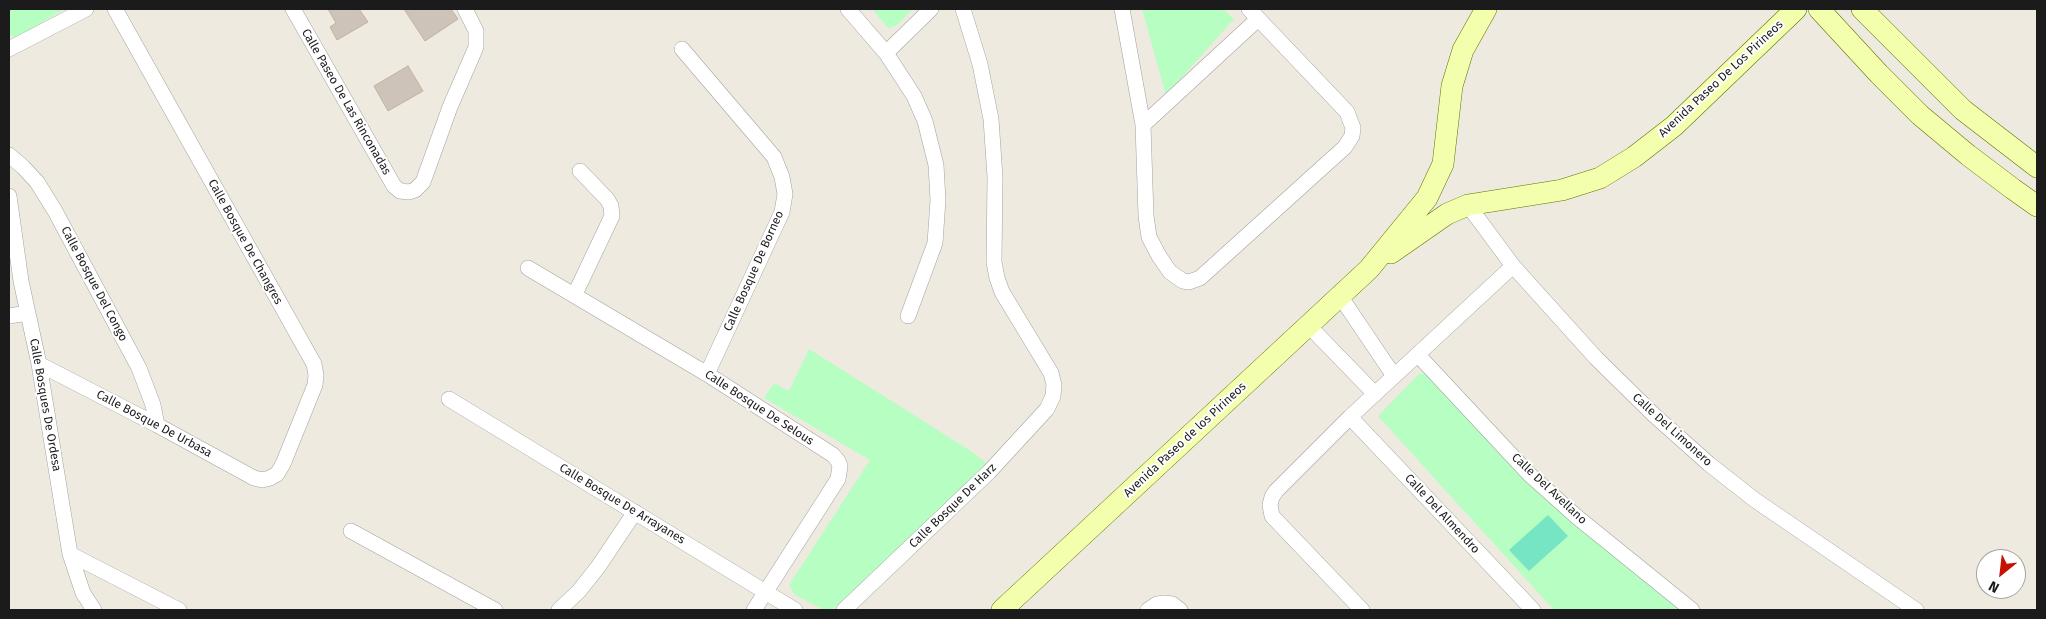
<!DOCTYPE html>
<style>
body{margin:0}
#map{position:relative;width:2046px;height:619px;overflow:hidden;background:#eeeadf;font-family:"Fira Sans",sans-serif}
canvas{display:block}
.frame{position:absolute;inset:0;border:10px solid #1b1b1b;pointer-events:none}
.north{position:absolute;left:1976px;top:549px;width:50px;height:50px;box-sizing:border-box;background:#fff;border:1px solid #a4a4a4;border-radius:50%;rotate:209deg;font-size:14px;font-weight:700;line-height:20px;text-align:center;color:#1b1b1b}
.north::after{content:'';display:block;margin:auto;width:18px;height:22px;background:#c61200;clip-path:polygon(50% 0,100% 100%,50% 72%,0 100%)}
</style>
<div id="map">
<canvas width="2046" height="619"></canvas>
<div class="frame"></div>
<div class="north">N</div>
</div>
<script>
const ctx = document.querySelector('canvas').getContext('2d');
ctx.lineJoin = 'round';
function paint(path, color) {
  ctx.fillStyle = color;
  ctx.fill(path, 'evenodd');
}
function poly(rows) {
  const path = new Path2D();
  for (const r of rows) {
    path.moveTo(r[0], r[1]);
    for (let i = 2; i < r.length; i += 2) path.lineTo(r[i], r[i + 1]);
  }
  return path;
}
function strokePath(path, color, width, dash) {
  ctx.strokeStyle = color;
  ctx.lineWidth = width;
  ctx.lineCap = dash ? 'butt' : 'round';
  ctx.setLineDash(dash || []);
  ctx.stroke(path);
}
function label(font, color, halo, rows, align = 'center') {
  ctx.font = font + ' "Fira Sans",sans-serif';
  ctx.lineWidth = 4;
  ctx.setLineDash([]);
  ctx.textBaseline = 'middle';
  ctx.strokeStyle = halo;
  ctx.fillStyle = color;
  for (const [text, x, y, turn = 0] of rows) {
    ctx.save();
    ctx.translate(x, y);
    ctx.rotate((+turn || 0) * Math.PI / 180);
    ctx.textAlign = isNaN(turn) ? turn : align;
    if (halo) ctx.strokeText(text, 0, 0);
    ctx.fillText(text, 0, 0);
    ctx.restore();
  }
}
const park = poly([
 [9,9,64,9,16,38,9,34],
 [872,9,913,9,896,26,888,28],
 [1142,9,1223,9,1234,19,1166,95],
 [809,349,974,453,988,465,832,610,824,610,794,594,789,585,870,460,764,398,774,383,789,391],
 [1428,373,1682,610,1554,610,1378,416,1419,374]
]);
const pitch = poly([
 [1548,515,1568,536,1529,571,1509,550]
]);
const building = poly([
 [328,9,359,9,368,22,337,40,330,27,336,23,328,9],
 [404,9,451,9,458,19,425,41,404,9],
 [408,66,423,91,388,111,374,86,408,66]
]);
const street = poly([
 [293,9,394,186,400,191,409,192,415,190,423,182,450,107,476,47,476,31,465,9],
 [848,9,886,53,914,96,925,121,936,165,938,200,935,243,908,316],
 [1122,9,1143,125,1146,216,1149,237,1159,256,1170,272,1183,281,1189,282,1200,278,1345,147,1352,136,1353,128,1347,112,1249,9],
 [9,49,86,9],
 [682,49,774,157,782,177,785,194,782,212,707,374],
 [886,53,931,9],
 [1143,125,1258,19],
 [9,155,23,167,37,182,55,211,139,368,153,405,157,425],
 [9,196,21,281,39,364,70,554,83,593,94,610],
 [1468,205,1513,266,1596,358,1654,415,1709,464,1755,500,1916,610],
 [528,268,707,374,833,455,838,461,840,466,838,479,754,610],
 [575,294,612,216,611,206,607,199,580,171],
 [1340,296,1394,376],
 [9,316,28,313],
 [1308,325,1375,394],
 [1418,355,1529,474,1577,517,1692,610],
 [39,364,157,425,254,478,262,480,270,478,277,474,283,464,315,385,316,375,314,364,115,9],
 [449,399,795,610],
 [1350,417,1533,610],
 [351,531,495,610],
 [70,554,179,610],
 [559,610,579,591,598,567,635,512],
 [844,610,989,472,1047,409,1053,396,1054,385,1051,373,1002,292,997,278,994,262,995,177,991,119,980,64,963,9],
 [1148,610,1157,604,1165,603,1172,604,1180,610],
 [1362,610,1272,516,1270,505,1272,497,1276,491,1350,417,1513,266]
]);
const secondary = poly([
 [1819,9,1879,74,1920,115,1968,155,2013,189,2037,206],
 [1862,9,1963,110,2037,167],
 [1391,253,1447,214,1468,205,1562,190,1600,178,1634,157,1674,126,1796,9],
 [1002,610,1369,269,1427,198,1443,164,1452,86,1463,50,1486,9]
]);
const streetNames = [
 ["Avenida Paseo De Los Pirineos",1721,79,-43],
 ["Calle Paseo De Las Rinconadas",346,102,60],
 ["Calle Bosque De Changres",245,242,61],
 ["Calle Bosque De Borneo",754,271,-66],
 ["Calle Bosque Del Congo",94,284,62],
 ["Calle Bosques De Ordesa",45,405,80],
 ["Calle Bosque De Selous",759,408,33],
 ["Calle Bosque De Urbasa",154,424,28],
 ["Calle Del Limonero",1672,430,42],
 ["Avenida Paseo de los Pirineos",1185,440,-43],
 ["Calle Del Avellano",1549,489,43],
 ["Calle Bosque De Arrayanes",622,504,31],
 ["Calle Bosque De Harz",953,506,-44],
 ["Calle Del Almendro",1442,514,47]
];
paint(park, '#b6fec2');
paint(pitch, '#75e5c4');
paint(building, '#cec3b8');
strokePath(building, '#c0b1a0', 1);
strokePath(street, '#a2a2a2', 16);
strokePath(secondary, '#5d7400', 22);
strokePath(street, '#fff', 15);
strokePath(secondary, '#f3ffac', 21);
label('12px', '#1b1b1b', '#fff', streetNames);
</script>
